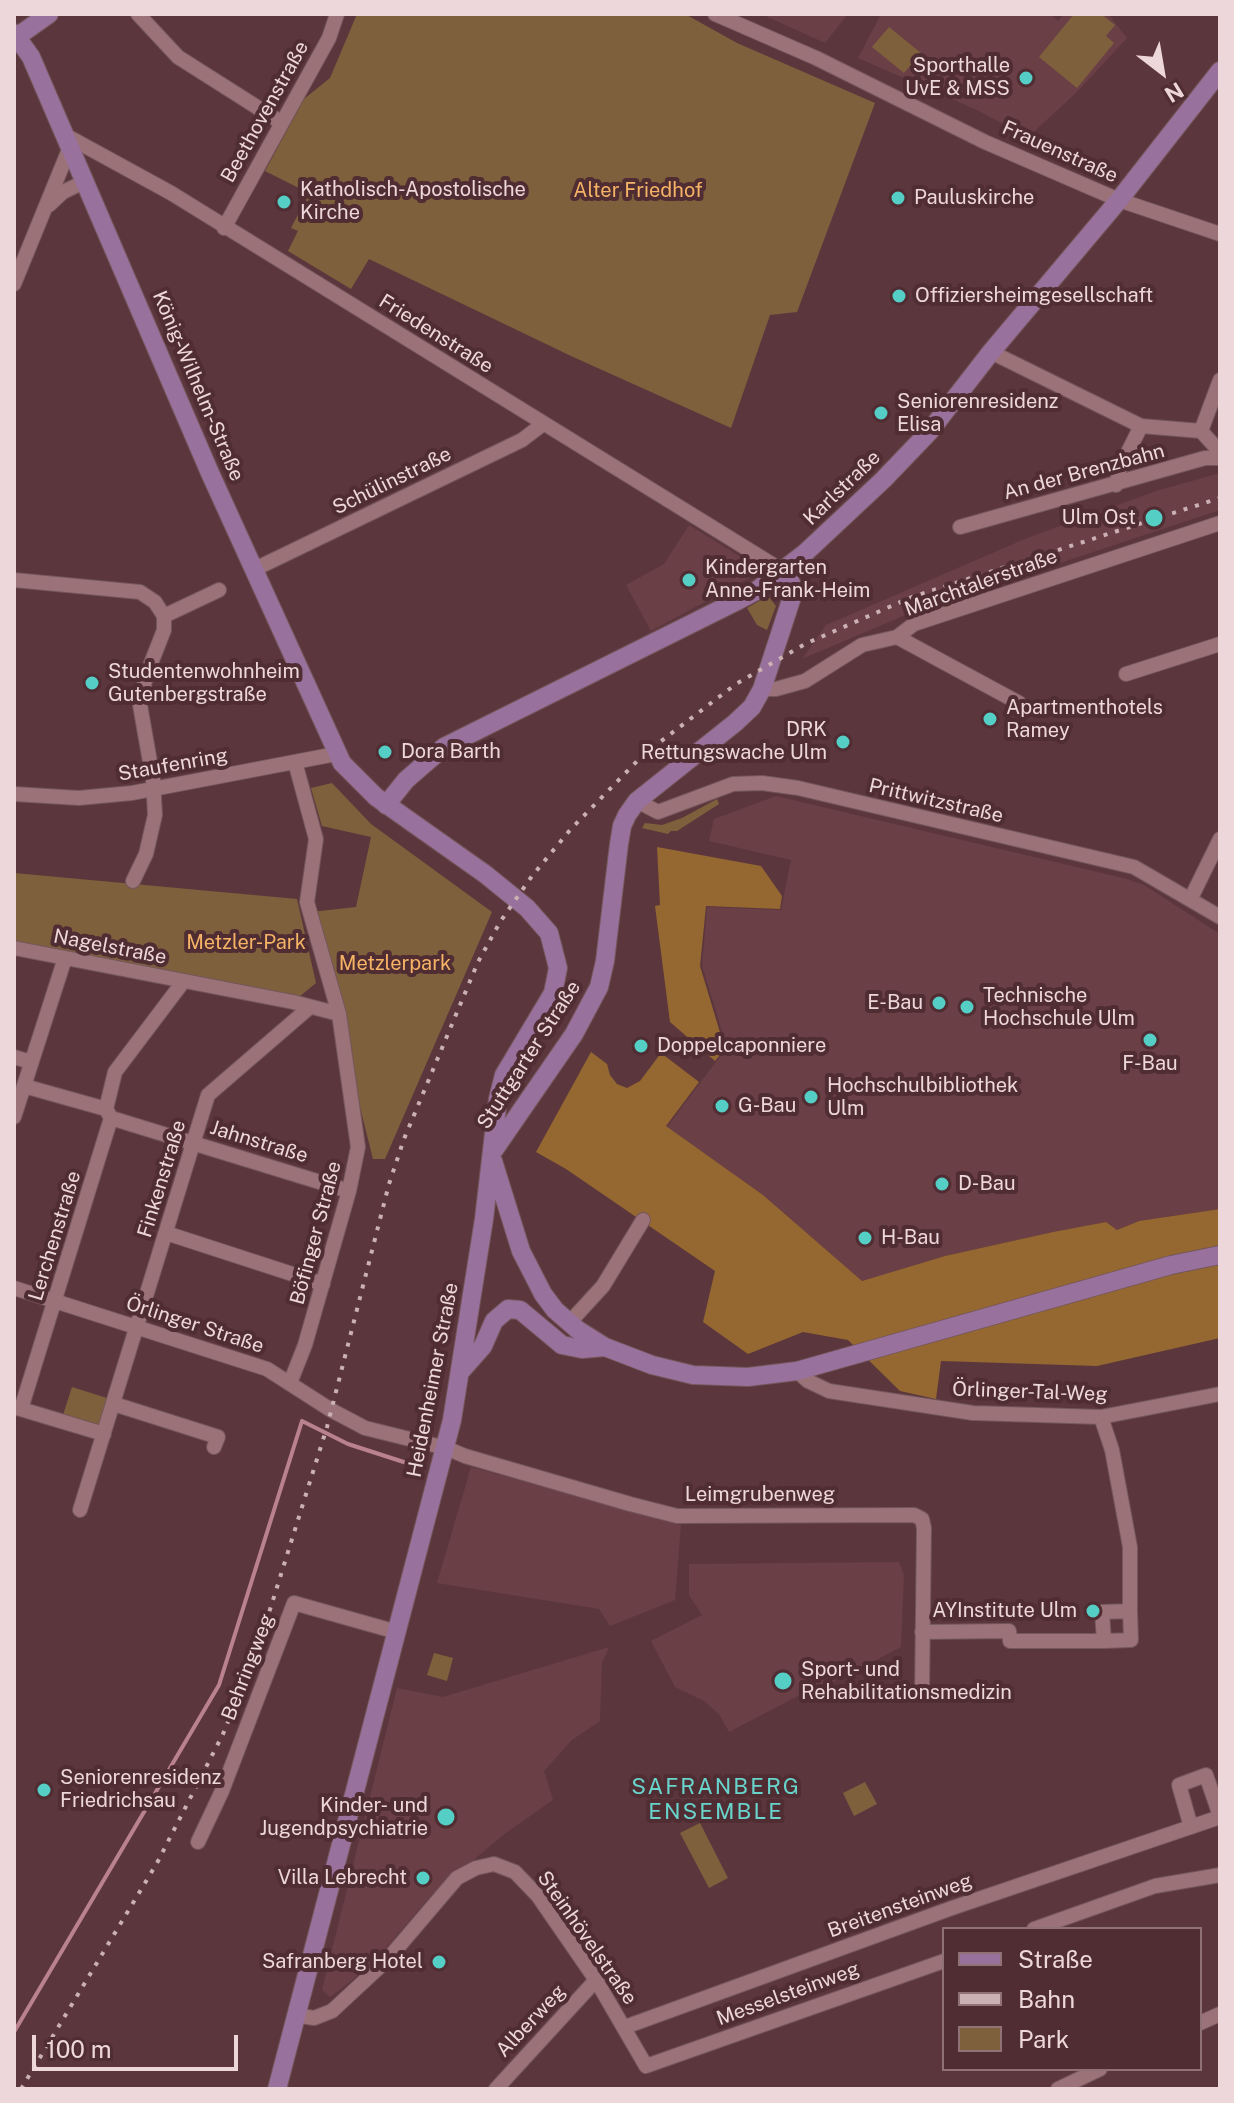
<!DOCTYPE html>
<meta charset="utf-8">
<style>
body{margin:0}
#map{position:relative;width:1234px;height:2103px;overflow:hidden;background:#5b373d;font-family:"Public Sans",sans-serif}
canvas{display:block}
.frame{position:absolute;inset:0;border:16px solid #eed7da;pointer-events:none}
.legend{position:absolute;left:942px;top:1927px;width:260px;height:144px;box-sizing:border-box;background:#4f2d33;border:2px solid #8f7176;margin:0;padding:10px 14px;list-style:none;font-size:24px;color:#eed7da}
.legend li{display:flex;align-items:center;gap:16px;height:40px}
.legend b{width:40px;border:2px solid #8f7176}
.north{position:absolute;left:1122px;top:32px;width:80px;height:80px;-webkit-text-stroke:6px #4f2d33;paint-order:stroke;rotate:149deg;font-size:22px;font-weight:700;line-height:32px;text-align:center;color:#eed7da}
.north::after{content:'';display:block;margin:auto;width:28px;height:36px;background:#eed7da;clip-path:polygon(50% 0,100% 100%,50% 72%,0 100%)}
.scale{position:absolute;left:32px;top:2035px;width:206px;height:36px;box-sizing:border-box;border:4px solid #eed7da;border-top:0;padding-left:10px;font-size:24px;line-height:28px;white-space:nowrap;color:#eed7da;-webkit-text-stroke:6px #4f2d33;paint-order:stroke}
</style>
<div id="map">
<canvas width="1234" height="2103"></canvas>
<div class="frame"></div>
<ul class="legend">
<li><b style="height:10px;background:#99719d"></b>Straße</li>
<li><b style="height:10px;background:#cbb1b4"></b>Bahn</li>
<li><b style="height:22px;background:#7f603c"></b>Park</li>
</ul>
<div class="north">N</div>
<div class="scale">100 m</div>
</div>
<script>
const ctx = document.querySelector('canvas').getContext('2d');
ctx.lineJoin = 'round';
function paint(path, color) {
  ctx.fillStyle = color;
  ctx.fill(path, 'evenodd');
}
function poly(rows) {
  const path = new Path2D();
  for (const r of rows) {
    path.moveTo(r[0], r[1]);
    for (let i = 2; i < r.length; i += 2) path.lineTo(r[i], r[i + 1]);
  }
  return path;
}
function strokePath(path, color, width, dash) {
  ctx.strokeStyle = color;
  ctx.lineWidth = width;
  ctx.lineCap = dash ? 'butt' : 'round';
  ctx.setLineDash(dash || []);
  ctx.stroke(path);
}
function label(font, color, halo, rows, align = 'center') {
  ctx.font = font + ' "Public Sans",sans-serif';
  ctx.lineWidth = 8;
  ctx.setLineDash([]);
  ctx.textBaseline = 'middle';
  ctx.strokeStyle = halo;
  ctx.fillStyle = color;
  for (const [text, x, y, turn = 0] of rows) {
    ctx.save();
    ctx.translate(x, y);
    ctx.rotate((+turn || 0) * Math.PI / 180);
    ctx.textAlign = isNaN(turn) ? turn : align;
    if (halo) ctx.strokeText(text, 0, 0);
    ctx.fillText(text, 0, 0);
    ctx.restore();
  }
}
const built = poly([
 [761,14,848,14,825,43],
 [881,14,1050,14,1058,21,1064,14,1108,14,1127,38,1075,94,1028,137,977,110,858,58],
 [1220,473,1220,510,915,611,802,659,826,625,1027,538,1156,491],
 [689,525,752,564,756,569,753,576,651,631,626,585,664,564],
 [776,796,1127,879,1144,885,1220,934,1220,1209,1139,1221,1117,1230,1106,1222,1053,1232,945,1256,862,1281,763,1195,667,1127,727,1047,702,966,707,907,781,910,791,860,709,841,714,819],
 [471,1467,681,1525,675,1600,610,1626,599,1609,437,1583],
 [899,1562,904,1575,901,1647,824,1687,817,1686,729,1732,719,1714,704,1701,675,1687,651,1641,702,1615,689,1595,689,1564],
 [609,1647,602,1663,600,1721,572,1740,544,1771,553,1800,503,1835,428,1899,385,1949,350,1982,330,1997,322,1990,397,1688,443,1697]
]);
const green = poly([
 [357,14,685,14,737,43,875,103,797,312,770,315,731,428,571,356,369,259,351,289,288,251,298,231,291,228,309,193,265,171,304,99,330,78],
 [1074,14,1101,14,1115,25,1106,36,1114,43,1077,88,1039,57],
 [889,27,921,53,904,73,872,47],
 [768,596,776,606,767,630,757,625,747,608],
 [332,783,371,824,492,912,385,1159,373,1159,311,912,356,907,371,837,322,826,311,788],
 [717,799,719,804,677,831,671,831,668,834,642,828,645,823,662,825,682,818],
 [14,873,297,899,316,983,293,1002,14,948],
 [72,1387,110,1399,101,1423,96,1425,63,1415],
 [434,1653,453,1658,447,1681,427,1675],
 [865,1782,877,1804,854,1816,843,1793],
 [700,1823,728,1878,709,1888,680,1833]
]);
const forest = poly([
 [657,847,761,866,782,896,780,909,706,906,700,966,725,1049,715,1061,670,1022,655,906,660,905],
 [591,1052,607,1064,610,1075,617,1084,627,1088,640,1081,661,1053,699,1082,666,1126,763,1195,862,1281,945,1256,1053,1232,1106,1222,1117,1230,1139,1221,1220,1209,1220,1338,1097,1366,941,1361,936,1399,900,1391,848,1340,803,1332,748,1354,703,1322,715,1271,566,1169,536,1152]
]);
const stream = poly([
 [14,2032,219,1685,302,1421,348,1444,413,1465]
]);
const minor = poly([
 [138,14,178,57,282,123],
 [715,14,816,58,985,142,1119,200,1220,234],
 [65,135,171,193,783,571],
 [49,205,63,192,86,181],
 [224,228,329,38,337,14],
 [14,284,70,147],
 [991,352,1141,426,1201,431],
 [1201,431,1220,380],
 [1201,431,1220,452],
 [1116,485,1120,468,1141,426],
 [960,527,1205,458,1220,458],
 [255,569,522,440,543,424],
 [14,580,140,592,155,602,164,616],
 [164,616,219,590],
 [897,637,1019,703],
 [1126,674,1220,644],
 [762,689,776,689,805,681,862,645,897,637,914,624,1220,523],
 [14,794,79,798,132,793,336,754],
 [637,801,658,812,733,784,762,783,798,788,1134,867,1220,917],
 [133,881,146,854,155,815,153,779,140,705,146,676,164,630,164,616],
 [1191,898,1220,839],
 [14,948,293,1002,339,1014],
 [14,1057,31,1062],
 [24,1086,106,1109,111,1118,349,1191],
 [106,1109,115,1072,183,982],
 [14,1117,65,958],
 [166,1233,323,1284],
 [14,1288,267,1369,331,1410,365,1428,446,1448,465,1456,630,1504,677,1516,914,1515,922,1519,924,1528,922,1694],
 [569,1323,603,1286,643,1220],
 [797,1371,808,1381,829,1391,973,1413,1101,1417,1220,1394],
 [290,1383,305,1345,349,1191,358,1147,339,1014,307,902,316,839,295,762],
 [114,1404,218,1437,214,1447],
 [14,1407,104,1434],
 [21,1409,111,1118],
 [1101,1417,1112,1450,1130,1547,1130,1611],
 [80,1510,208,1095,310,1007],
 [922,1632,1009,1631,1010,1641,1104,1641,1131,1640,1130,1611,1102,1612,1104,1641],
 [1191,1827,1179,1785,1206,1775,1220,1816],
 [198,1842,222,1791,294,1603,397,1632],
 [1034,1929,1155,1886,1220,1875],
 [295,2015,314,2018,332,2011,388,1959,457,1878,476,1868,494,1864,515,1872,538,1896,596,1980,646,2066,944,1961],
 [1200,2023,1220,2014],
 [625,2027,952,1908,1220,1817],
 [496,2089,596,1980],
 [1058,2089,1100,2069]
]);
const major = poly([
 [14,33,31,57,210,473,342,763,376,797,485,874,527,908,549,933,558,968,553,993,504,1075,498,1099,484,1219,452,1420,277,2089],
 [18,36,49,14],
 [386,805,406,780,444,747,737,601,756,591,805,553,883,480,929,432,991,352,1119,200,1220,71],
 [494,1150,574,1034,599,987,605,961,619,844,622,826,627,815,637,801,735,723,752,707,762,689,793,594,791,583,783,571],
 [493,1161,521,1251,543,1294,555,1310,578,1330,605,1347,652,1365,693,1375,748,1377,797,1371,1171,1265,1220,1255],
 [460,1372,483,1346,494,1321,508,1309,520,1310,562,1345,582,1349,605,1347]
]);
const rail = poly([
 [21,2089,157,1863,223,1734,258,1648,327,1427,389,1184,404,1139,478,962,500,922,532,876,570,830,643,755,736,684,805,644,912,597,1220,498]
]);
const markers = [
 [1026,78,8,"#55cec5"],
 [898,198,8,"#55cec5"],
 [284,202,8,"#55cec5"],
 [899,296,8,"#55cec5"],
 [881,413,8,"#55cec5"],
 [1154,518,10,"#55cec5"],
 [689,580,8,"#55cec5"],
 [92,683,8,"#55cec5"],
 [990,719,8,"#55cec5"],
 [843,742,8,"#55cec5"],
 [385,752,8,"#55cec5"],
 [939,1003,8,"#55cec5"],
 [967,1007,8,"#55cec5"],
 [1150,1040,8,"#55cec5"],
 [641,1046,8,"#55cec5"],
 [811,1097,8,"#55cec5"],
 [722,1106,8,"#55cec5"],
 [942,1184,8,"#55cec5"],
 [865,1238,8,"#55cec5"],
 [1093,1611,8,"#55cec5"],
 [783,1681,10,"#55cec5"],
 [44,1790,8,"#55cec5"],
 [446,1817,10,"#55cec5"],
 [423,1878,8,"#55cec5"],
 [439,1962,8,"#55cec5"]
];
const poiNames = [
 ["Sporthalle",1010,66,"right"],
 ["UvE & MSS",1010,89,"right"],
 ["Katholisch-Apostolische",300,190],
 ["Kirche",300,213],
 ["Pauluskirche",914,198],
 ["Offiziersheimgesellschaft",915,296],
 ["Seniorenresidenz",897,402],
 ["Elisa",897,425],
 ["Ulm Ost",1136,518,"right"],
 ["Kindergarten",705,568],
 ["Anne-Frank-Heim",705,591],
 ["Studentenwohnheim",108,672],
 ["Gutenbergstraße",108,695],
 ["Apartmenthotels",1006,708],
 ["Ramey",1006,731],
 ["DRK",827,730,"right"],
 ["Rettungswache Ulm",827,753,"right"],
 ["Dora Barth",401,752],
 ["Technische",983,996],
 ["Hochschule Ulm",983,1019],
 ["E-Bau",923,1003,"right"],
 ["Doppelcaponniere",657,1046],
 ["F-Bau",1150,1064,"center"],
 ["Hochschulbibliothek",827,1086],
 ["Ulm",827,1109],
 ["G-Bau",738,1106],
 ["D-Bau",958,1184],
 ["H-Bau",881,1238],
 ["AYInstitute Ulm",1077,1611,"right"],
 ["Sport- und",801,1670],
 ["Rehabilitationsmedizin",801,1693],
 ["Seniorenresidenz",60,1778],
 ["Friedrichsau",60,1801],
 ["Kinder- und",428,1806,"right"],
 ["Jugendpsychiatrie",428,1829,"right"],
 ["Villa Lebrecht",407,1878,"right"],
 ["Safranberg Hotel",423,1962,"right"]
];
const streetNames = [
 ["Beethovenstraße",265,112,-61],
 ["Frauenstraße",1060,152,24],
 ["Friedenstraße",436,334,32],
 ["König-Wilhelm-Straße",198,386,67],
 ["An der Brenzbahn",1084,472,-15],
 ["Schülinstraße",392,481,-26],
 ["Karlstraße",842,488,-44],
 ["Marchtalerstraße",981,583,-20],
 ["Staufenring",173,765,-10],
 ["Prittwitzstraße",936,801,13],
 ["Nagelstraße",110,947,11],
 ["Stuttgarter Straße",529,1055,-57],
 ["Jahnstraße",259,1142,17],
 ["Finkenstraße",162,1179,-73],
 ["Böfinger Straße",316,1233,-75],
 ["Lerchenstraße",55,1236,-73],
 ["Örlinger Straße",195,1325,18],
 ["Heidenheimer Straße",433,1380,-79],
 ["Örlinger-Tal-Weg",1030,1392,2],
 ["Leimgrubenweg",760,1495],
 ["Behringweg",248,1667,-69],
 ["Breitensteinweg",900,1906,-20],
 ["Steinhövelstraße",587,1938,55],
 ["Messelsteinweg",788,1994,-20],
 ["Alberweg",531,2021,-47]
];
const parkNames = [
 ["Alter Friedhof",638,191],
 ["Metzler-Park",246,943],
 ["Metzlerpark",395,964]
];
const neighbourhoodNames = [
 ["SAFRANBERG",716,1787],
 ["ENSEMBLE",716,1812]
];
paint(built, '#6a3f46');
paint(green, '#7f603c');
paint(forest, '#956831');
strokePath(stream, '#ba828c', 4);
strokePath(minor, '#74565b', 16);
strokePath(major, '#74565b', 20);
strokePath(minor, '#9a7278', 14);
strokePath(major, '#99719d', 18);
strokePath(rail, '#cbb1b4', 4, [4, 8]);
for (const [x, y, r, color] of markers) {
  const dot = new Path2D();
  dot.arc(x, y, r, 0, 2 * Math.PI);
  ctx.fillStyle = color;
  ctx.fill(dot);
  strokePath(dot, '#4f2d33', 3);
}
label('20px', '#eed7da', '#4f2d33', poiNames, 'left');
label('20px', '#eed7da', '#4f2d33', streetNames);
label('20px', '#f5b366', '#4f2d33', parkNames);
ctx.letterSpacing = '2px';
label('22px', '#69d4cc', '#4f2d33', neighbourhoodNames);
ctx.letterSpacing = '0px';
</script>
